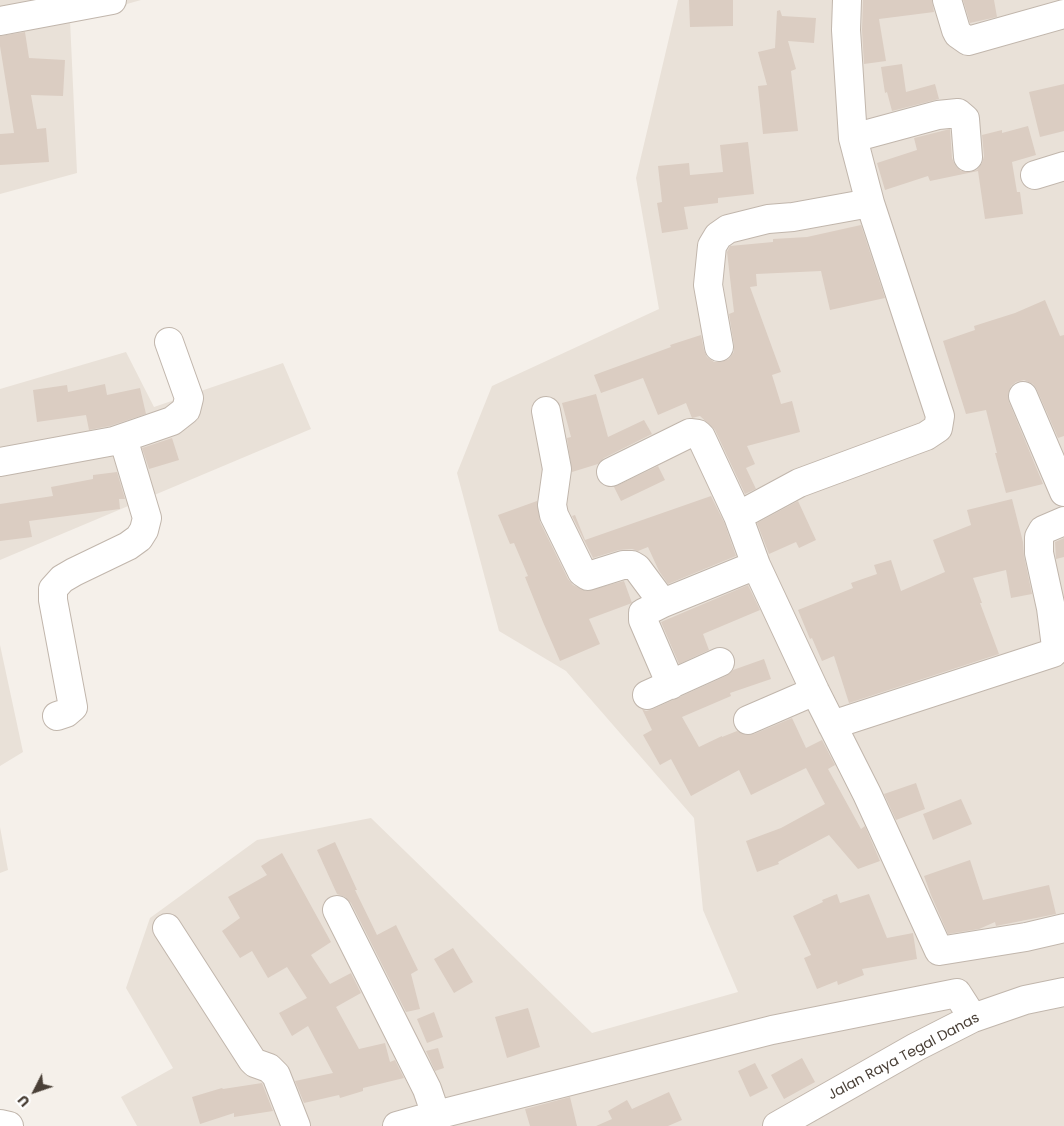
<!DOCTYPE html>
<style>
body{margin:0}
#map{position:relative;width:1064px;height:1126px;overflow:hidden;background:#f5f0ea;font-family:Poppins,sans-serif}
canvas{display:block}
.north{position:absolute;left:10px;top:1066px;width:50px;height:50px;-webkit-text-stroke:4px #fff;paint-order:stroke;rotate:229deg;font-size:14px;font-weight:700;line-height:20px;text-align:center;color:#4a4037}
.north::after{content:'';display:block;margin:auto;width:18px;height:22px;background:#4a4037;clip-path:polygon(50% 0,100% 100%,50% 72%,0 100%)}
</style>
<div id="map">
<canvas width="1064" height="1126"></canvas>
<div class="north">U</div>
</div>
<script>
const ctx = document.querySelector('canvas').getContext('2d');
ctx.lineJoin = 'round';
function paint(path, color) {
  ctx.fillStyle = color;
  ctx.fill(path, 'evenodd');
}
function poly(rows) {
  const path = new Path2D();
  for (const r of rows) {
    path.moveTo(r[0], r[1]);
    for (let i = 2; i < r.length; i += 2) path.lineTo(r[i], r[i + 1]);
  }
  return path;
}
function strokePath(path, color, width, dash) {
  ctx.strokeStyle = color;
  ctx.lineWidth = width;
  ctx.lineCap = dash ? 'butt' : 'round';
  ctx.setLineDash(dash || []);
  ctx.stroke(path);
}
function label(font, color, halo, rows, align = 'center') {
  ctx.font = font + ' Poppins,sans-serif';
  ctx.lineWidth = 4;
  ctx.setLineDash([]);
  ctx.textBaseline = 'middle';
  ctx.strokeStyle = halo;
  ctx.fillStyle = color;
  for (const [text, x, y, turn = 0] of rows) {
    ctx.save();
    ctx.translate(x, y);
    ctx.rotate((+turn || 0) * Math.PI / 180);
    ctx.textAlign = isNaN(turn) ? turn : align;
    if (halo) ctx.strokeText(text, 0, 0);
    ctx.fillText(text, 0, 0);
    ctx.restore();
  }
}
const residential = poly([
 [0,0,141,0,70,20,77,173,0,194],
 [678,0,1064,0,1064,1126,137,1126,121,1097,173,1068,126,988,150,918,257,840,371,818,592,1033,738,992,703,910,694,818,566,671,499,631,457,473,492,386,659,309,636,178],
 [126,352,154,407,283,363,311,429,0,560,0,389],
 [0,645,23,752,0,766],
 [0,827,8,870,0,873]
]);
const building = poly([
 [689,0,733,0,733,26,690,27],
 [863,0,932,0,934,12,879,19,886,61,864,64,862,30],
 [963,0,994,0,997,17,970,23],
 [780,10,782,16,816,18,814,43,788,41,796,69,791,71,798,131,763,134,758,86,767,85,758,52,775,48,777,11],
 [25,32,29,58,65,60,63,96,31,95,37,129,46,128,49,162,0,165,0,134,14,133,0,46,0,36],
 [902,64,906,92,935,84,939,99,892,111,887,92,885,93,881,67],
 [1064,84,1064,131,1040,137,1029,92],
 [1028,126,1036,155,1012,162,1017,192,1020,192,1023,214,985,219,978,171,930,181,928,176,885,190,877,163,917,150,914,138,950,129,952,158,955,165,961,171,970,172,977,170,982,163,984,156,982,135,1002,130,1002,133],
 [748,142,754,194,718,198,718,203,684,207,688,229,662,233,657,203,662,202,658,166,689,163,690,175,723,172,720,145],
 [861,225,885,298,830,310,821,271,756,274,757,286,750,287,781,372,772,375,781,404,792,401,800,432,747,446,755,464,746,468,756,489,745,494,715,430,700,416,692,418,686,403,658,415,643,378,601,393,594,375,671,347,670,345,701,335,704,350,707,357,714,362,721,362,729,359,734,352,734,345,729,314,734,312,727,252,730,246,773,242,773,239,807,237],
 [1045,300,1060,336,1064,335,1064,436,1058,438,1037,390,1033,384,1024,380,1016,382,1011,386,1008,394,1009,402,1043,484,1006,493,995,453,997,453,986,410,966,414,943,341,975,330,974,326,1015,313],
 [105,384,107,395,140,388,146,414,110,426,89,430,86,415,37,422,33,390,67,385,68,392],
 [596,394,608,437,644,420,652,434,604,458,598,464,572,472,567,438,571,437,562,403],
 [172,438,179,460,149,469,142,448],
 [658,466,665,480,621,501,614,487],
 [117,472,125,499,119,499,120,509,29,521,32,537,0,541,0,504,53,496,51,487,93,479,93,475],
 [711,496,724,522,736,556,668,584,659,571,648,547,638,551,632,549,619,550,593,558,572,516,575,515,585,540],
 [1012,499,1023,542,1024,556,1032,594,1011,598,1006,570,973,578,982,603,980,603,999,654,849,703,834,656,822,661,812,638,810,639,798,610,853,588,851,583,877,574,874,565,891,560,901,591,945,572,933,540,971,525,967,510],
 [537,501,540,522,568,579,573,585,586,591,624,581,632,603,589,619,600,644,560,661,543,622,525,577,528,576,514,543,510,544,498,515],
 [798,501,816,540,799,548,796,542,769,554,757,523],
 [1064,538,1064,557,1056,559,1055,542],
 [748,585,760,610,703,634,709,650,679,664,661,622],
 [764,659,771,679,730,693,731,696,682,717,699,747,722,736,722,737,737,731,746,735,754,734,792,718,806,748,822,740,835,765,828,769,861,829,865,826,880,861,858,869,829,835,778,862,779,864,757,872,746,841,781,828,825,804,806,768,751,795,739,770,691,796,671,759,660,765,643,735,652,730,642,709,646,711,653,709,726,676,733,670],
 [916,783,925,809,896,820,884,794],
 [961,799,972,824,933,840,923,814],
 [335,842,357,890,355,890,377,935,396,925,418,970,411,974,420,1009,406,1012,351,903,345,897,337,894,317,850],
 [282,853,331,942,311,955,330,984,351,973,361,993,336,1007,359,1049,385,1043,390,1062,395,1060,404,1078,363,1088,363,1091,340,1098,339,1095,304,1103,295,1081,333,1073,308,1026,292,1036,279,1013,307,998,287,967,268,978,252,951,240,958,222,931,240,918,228,897,267,875,261,866],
 [970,860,983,900,1049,885,1056,914,996,926,995,922,979,929,948,934,931,895,924,876],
 [837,894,840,903,869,894,887,938,913,933,917,959,862,969,864,975,838,985,837,981,817,989,804,958,811,955,793,916,823,902,822,900],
 [453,948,473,982,454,993,434,959],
 [528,1008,540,1047,507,1058,495,1017],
 [434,1012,443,1037,427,1043,417,1019],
 [438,1048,444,1068,435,1071,426,1051],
 [802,1058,815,1082,784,1099,771,1075],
 [755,1063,768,1088,750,1097,738,1071],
 [262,1083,273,1111,234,1117,234,1113,200,1124,192,1097,222,1088,223,1089],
 [669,1092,682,1120,668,1126,596,1126,612,1119,608,1111,627,1100,632,1109],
 [570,1097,577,1126,530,1126,525,1109]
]);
const minor = poly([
 [947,0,956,30,958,34,968,41,1064,14],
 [0,21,112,0],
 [853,138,938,115,958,113,965,119,968,157],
 [1035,175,1064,166],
 [719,347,708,285,712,246,718,236,728,229,768,219,793,217,870,203,853,138,846,30,847,0],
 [1023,396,1064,492],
 [546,411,557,469,552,505,554,515,582,572,588,576,623,565,632,565,637,568,663,603],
 [0,462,114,441,172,421,186,410,189,398,169,342],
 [611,472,690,433,698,434,701,437,738,516,756,565,815,691,867,794,939,951,1026,937,1064,928],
 [738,516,799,483,926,436,938,428,940,416,870,203],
 [671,685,643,620,643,613,663,603,756,565],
 [647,695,720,662],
 [57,716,66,713,73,707,53,600,53,589,62,579,74,572,128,546,139,538,144,530,147,518,123,438],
 [748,720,815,691],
 [832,725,1053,653,1056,647,1051,608,1039,553,1039,537,1043,530,1064,521],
 [337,910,427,1089,436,1115],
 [167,928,252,1060,255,1063,269,1068,276,1075,296,1126],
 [0,1124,9,1126],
 [397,1126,436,1115,772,1030,957,993,973,1018],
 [777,1126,916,1047,973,1018,1025,1000,1064,992]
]);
const streetNames = [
 ["Jalan Raya Tegal Danas",904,1057,-28]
];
paint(residential, '#e9e1d8');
paint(building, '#dbcdc2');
strokePath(minor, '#c1b6ac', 30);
strokePath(minor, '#fff', 28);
label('14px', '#4a4037', '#fff', streetNames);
</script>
